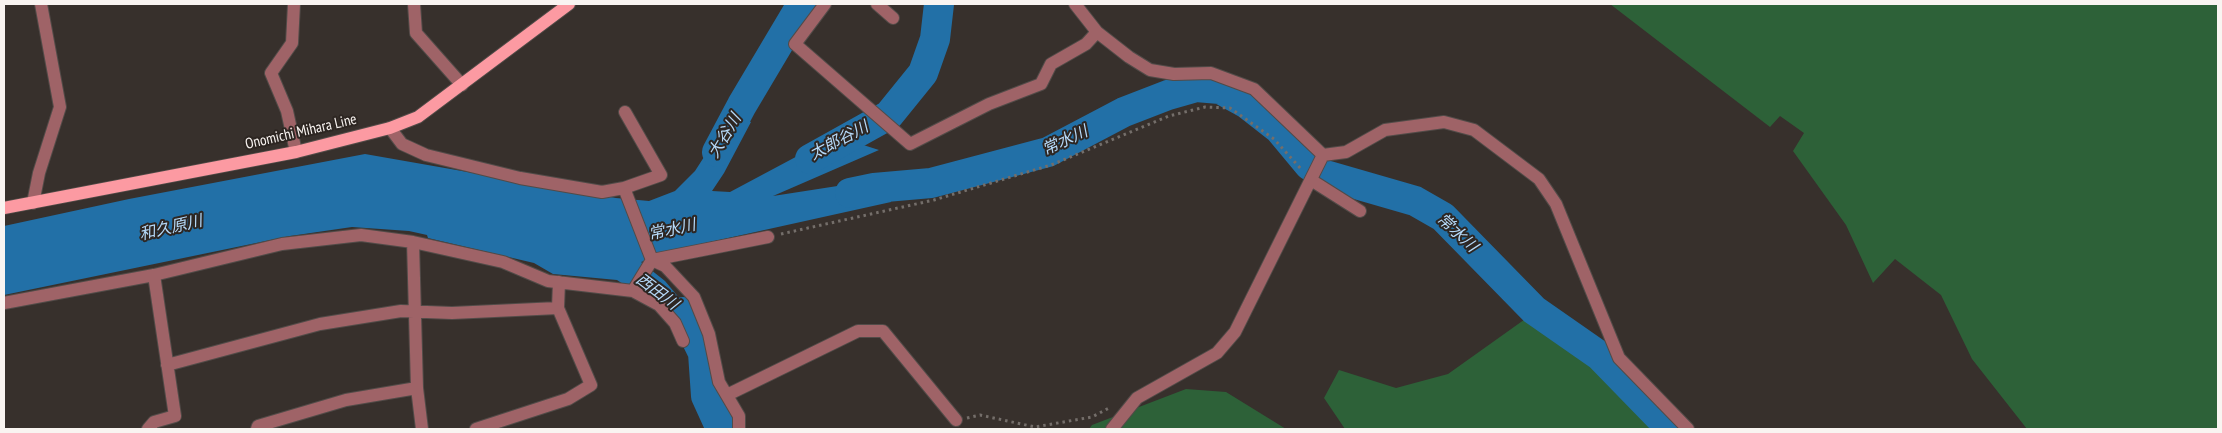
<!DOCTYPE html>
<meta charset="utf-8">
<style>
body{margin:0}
#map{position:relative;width:2222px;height:433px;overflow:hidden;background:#37302c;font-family:"PT Sans Narrow",sans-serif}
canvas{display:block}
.frame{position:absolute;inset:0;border:5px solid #f9f4f1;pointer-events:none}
</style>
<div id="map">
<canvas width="2222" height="433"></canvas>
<div class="frame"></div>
</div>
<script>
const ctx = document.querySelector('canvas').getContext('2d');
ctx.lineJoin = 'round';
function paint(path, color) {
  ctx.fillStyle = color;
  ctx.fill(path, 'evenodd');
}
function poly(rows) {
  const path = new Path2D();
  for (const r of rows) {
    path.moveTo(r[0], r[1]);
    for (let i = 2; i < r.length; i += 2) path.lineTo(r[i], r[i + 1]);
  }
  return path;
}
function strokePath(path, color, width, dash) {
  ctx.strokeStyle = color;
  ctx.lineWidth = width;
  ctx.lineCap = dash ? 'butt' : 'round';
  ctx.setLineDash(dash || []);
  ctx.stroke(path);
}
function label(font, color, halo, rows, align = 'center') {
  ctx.font = font + ' "PT Sans Narrow","Noto Sans JP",sans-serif';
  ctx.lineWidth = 4;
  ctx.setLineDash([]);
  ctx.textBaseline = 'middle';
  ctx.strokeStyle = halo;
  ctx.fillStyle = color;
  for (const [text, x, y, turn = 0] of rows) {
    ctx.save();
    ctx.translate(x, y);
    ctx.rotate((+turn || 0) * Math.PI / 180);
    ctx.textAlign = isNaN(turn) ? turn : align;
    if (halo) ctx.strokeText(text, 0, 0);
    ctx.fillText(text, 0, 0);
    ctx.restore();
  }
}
const green = poly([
 [1610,4,2218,4,2218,429,2027,429,1972,359,1941,295,1895,259,1873,283,1846,225,1793,151,1804,133,1780,116,1770,127],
 [1528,317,1593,363,1656,429,1345,429,1324,398,1339,370,1396,388,1448,374],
 [1186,389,1226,392,1286,429,1089,429,1092,425]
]);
const water = poly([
 [731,115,751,122,724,173,712,191,730,192,835,136,879,150,773,196,889,178,891,202,683,248,641,262,665,281,691,312,707,351,691,345,677,320,617,280,553,274,534,263,428,238,427,235,409,231,352,227,290,236,4,295,4,226,129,199,365,154,616,198,649,201,675,191,695,171]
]);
const river = poly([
 [717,152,742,105,802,4],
 [810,159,889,115,923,73,935,39,939,4],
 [850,193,874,188,931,183,1048,152,1124,112,1168,95,1196,87,1220,89,1247,104,1279,129,1309,165,1325,175,1415,201,1443,217,1534,310,1600,356,1671,429],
 [683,312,703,353,706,396,721,429]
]);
const path = poly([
 [781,234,934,200,1051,165,1169,116,1205,107,1230,108,1274,139,1302,170],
 [967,418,980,415,1035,427,1092,417,1109,408]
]);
const minor = poly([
 [294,4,292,43,271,73,287,111,296,152],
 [414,4,416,33,462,85],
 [825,4,795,44,910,144,989,104,1041,84,1051,64,1086,44,1097,32],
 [877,4,893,18],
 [1075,4,1097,32,1129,57,1150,70,1174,74,1211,73,1254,89,1323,155,1346,152,1385,130,1444,122,1474,130,1539,179,1556,204,1619,358,1688,429],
 [390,128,402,144,426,155,520,178,602,192,624,188,661,175,625,112],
 [1311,180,1360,211],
 [624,188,652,260,665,266,694,297,709,334,719,382,739,416,739,429],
 [33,203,39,173,60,107,41,4],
 [413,242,417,388,422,429],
 [633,291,652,260,768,237],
 [4,303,154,275,282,244,361,235,413,242,503,262,548,281,633,291,659,305,675,323,683,341],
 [167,365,320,324,401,311,452,313,558,308],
 [727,395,858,331,883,331,956,420],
 [148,429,154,422,175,416,154,275],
 [257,429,258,426,346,400,417,388],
 [476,429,568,399,591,385,558,308,559,282],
 [1112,429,1137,398,1217,353,1235,332,1323,155]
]);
const primary = poly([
 [4,208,296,152,390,128,418,117,569,4]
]);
const streetNames = [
 ["Onomichi Mihara Line",301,132,-13]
];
const waterNames = [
 ["大谷川",725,136,-59],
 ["太郎谷川",839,141,-28],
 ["常水川",1065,141,-25],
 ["和久原川",171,228,-13],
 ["常水川",672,230,-12],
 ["常水川",1457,233,43],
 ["西田川",657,292,37]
];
paint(green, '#2d6138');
paint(water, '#2270a7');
strokePath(river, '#2270a7', 30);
strokePath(minor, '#524b48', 14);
strokePath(primary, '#524b48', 14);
strokePath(path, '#746e6a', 3, [2.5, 4]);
strokePath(minor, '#9f6367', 12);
strokePath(primary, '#fc9aa2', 12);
label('15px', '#f9f4f1', '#2d2622', streetNames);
label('italic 16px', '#b5d9f8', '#2d2622', waterNames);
</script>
